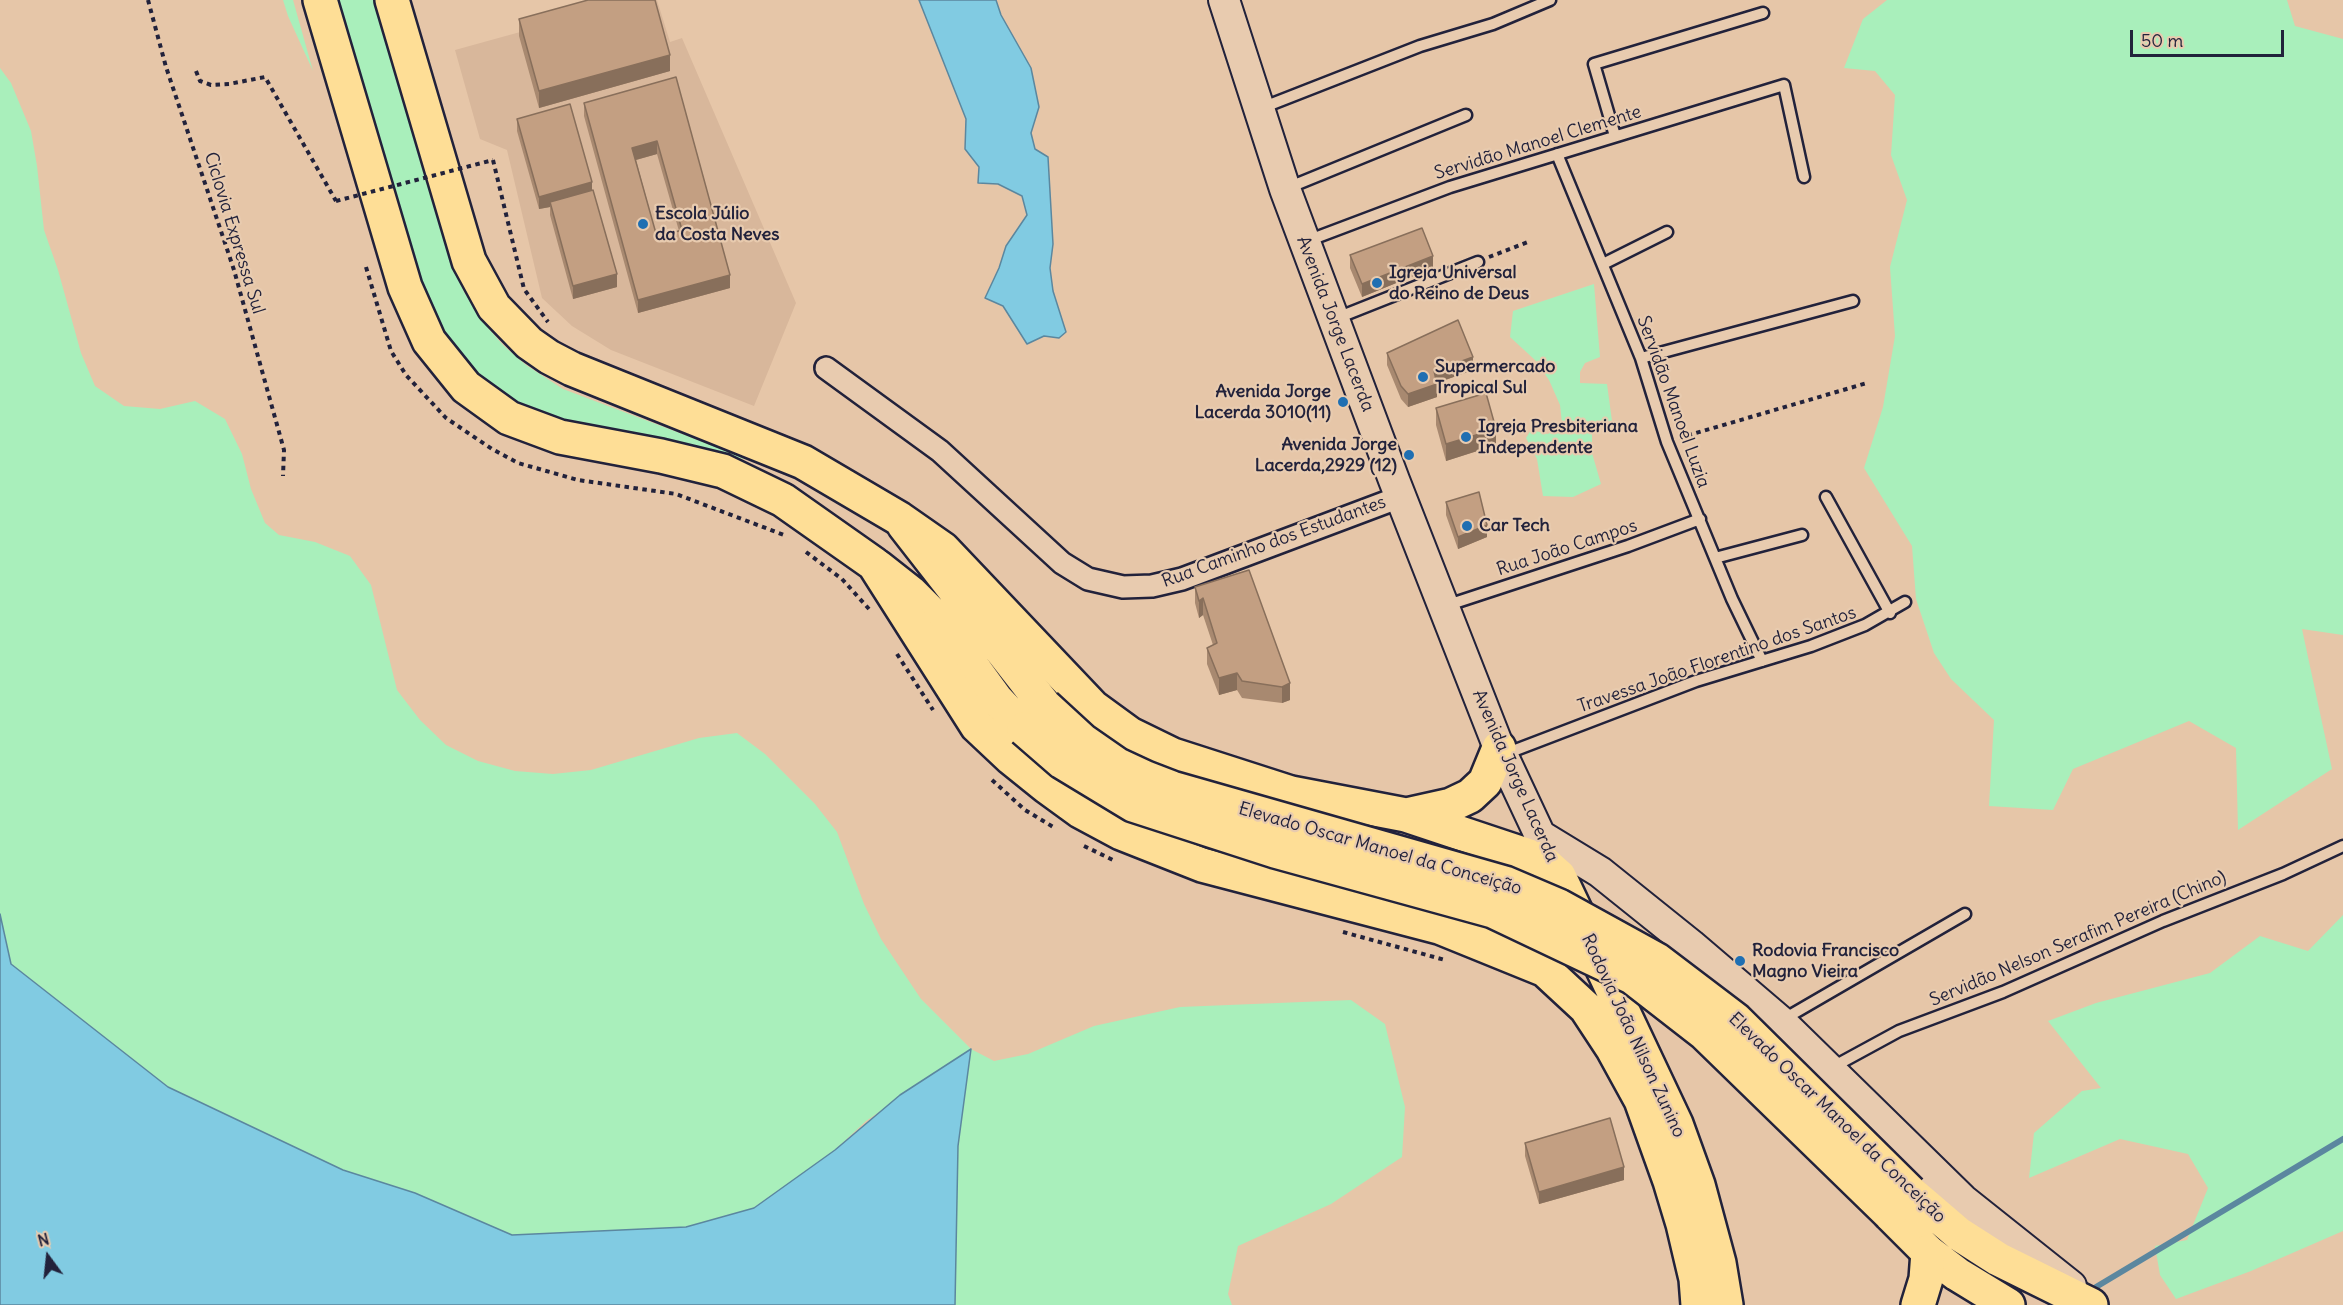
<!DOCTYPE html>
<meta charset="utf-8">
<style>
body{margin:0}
#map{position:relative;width:2343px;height:1305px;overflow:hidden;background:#e6c6a8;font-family:Delius,sans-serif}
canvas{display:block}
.north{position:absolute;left:18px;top:1227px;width:60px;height:60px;-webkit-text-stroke:4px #e8cbaf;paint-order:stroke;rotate:345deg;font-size:16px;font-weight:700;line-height:24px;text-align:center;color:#22223b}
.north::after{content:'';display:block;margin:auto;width:21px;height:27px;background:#22223b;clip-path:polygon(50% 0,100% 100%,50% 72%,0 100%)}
.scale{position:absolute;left:2130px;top:30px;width:154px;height:27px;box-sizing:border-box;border:3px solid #22223b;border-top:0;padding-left:8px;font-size:18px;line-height:21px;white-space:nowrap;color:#22223b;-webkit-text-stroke:4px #e8cbaf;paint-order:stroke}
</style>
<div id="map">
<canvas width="2343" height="1305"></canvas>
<div class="north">N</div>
<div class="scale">50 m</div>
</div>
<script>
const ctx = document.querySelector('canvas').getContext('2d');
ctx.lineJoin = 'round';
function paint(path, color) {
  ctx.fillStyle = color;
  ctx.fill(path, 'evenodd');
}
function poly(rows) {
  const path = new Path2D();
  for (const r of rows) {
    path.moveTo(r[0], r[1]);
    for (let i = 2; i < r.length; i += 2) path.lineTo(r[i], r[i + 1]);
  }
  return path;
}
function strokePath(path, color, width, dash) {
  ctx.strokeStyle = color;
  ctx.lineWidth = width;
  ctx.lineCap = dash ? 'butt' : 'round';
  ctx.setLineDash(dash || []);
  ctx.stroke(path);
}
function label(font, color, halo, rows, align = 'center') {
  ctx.font = font + ' Delius,sans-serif';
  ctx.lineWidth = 4.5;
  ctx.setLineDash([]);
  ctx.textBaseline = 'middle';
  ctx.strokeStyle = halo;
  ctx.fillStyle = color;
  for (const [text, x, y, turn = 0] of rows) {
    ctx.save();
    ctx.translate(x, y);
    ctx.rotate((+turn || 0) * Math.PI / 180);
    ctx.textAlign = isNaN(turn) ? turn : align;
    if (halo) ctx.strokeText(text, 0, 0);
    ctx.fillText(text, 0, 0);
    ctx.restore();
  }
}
const built = poly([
 [636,0,657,0,670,42,682,38,796,303,754,406,611,350,572,326,542,298,507,150,480,139,455,50]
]);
const green = poly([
 [283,0,293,0,313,71,288,16],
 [337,0,377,0,464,292,483,322,503,345,526,365,563,389,754,461,552,420,512,401,473,377,442,332,425,293],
 [1887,0,2287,0,2295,26,2343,39,2343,635,2302,629,2332,769,2238,830,2236,748,2189,721,2073,769,2053,810,1989,806,1994,720,1951,679,1934,653,1916,599,1912,546,1864,468,1883,407,1895,336,1890,267,1907,200,1891,155,1895,95,1875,71,1844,68,1863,19],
 [0,68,11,83,31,131,37,166,44,230,58,270,81,353,95,386,124,406,160,409,195,401,225,419,242,454,251,489,265,523,279,535,315,542,350,556,371,585,397,690,420,720,446,745,478,761,515,771,553,774,591,770,699,738,737,733,765,754,815,804,837,832,864,904,881,939,921,999,971,1049,994,1061,1028,1054,1094,1026,1180,1007,1351,1000,1385,1024,1405,1107,1402,1157,1331,1204,1238,1246,1228,1294,1232,1305,955,1305,958,1146,970,1050,866,1121,835,1150,754,1208,686,1227,512,1235,415,1193,343,1170,168,1087,11,964,0,914],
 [1594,284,1600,357,1585,363,1580,372,1580,383,1607,384,1612,421,1592,423,1592,453,1601,484,1573,497,1543,496,1537,459,1526,438,1531,430,1548,434,1562,423,1560,405,1549,380,1535,360,1510,337,1513,311],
 [2343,915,2343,1231,2251,1271,2176,1299,2160,1275,2155,1246,2187,1240,2208,1188,2188,1154,2120,1139,2029,1178,2034,1133,2082,1091,2101,1088,2048,1021,2096,1003,2210,973,2260,936,2308,951]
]);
const water = poly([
 [919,0,996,0,1001,15,1031,68,1039,107,1031,133,1035,149,1048,157,1053,244,1050,268,1053,291,1066,332,1059,338,1044,336,1027,344,1003,306,985,298,999,268,1006,246,1027,215,1022,196,998,184,978,183,979,167,965,149,966,119,919,0],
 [0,914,11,964,168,1087,343,1170,415,1193,512,1235,686,1227,754,1208,835,1150,900,1095,971,1049,958,1146,955,1305,0,1305,0,914]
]);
const stream = poly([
 [2096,1287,2343,1139]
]);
const path = poly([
 [148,0,166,67,234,270,284,450,283,476],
 [196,71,200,81,211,85,229,84,265,77,336,201],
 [493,160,524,289,548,322],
 [1489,257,1528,242],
 [366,267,391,351,406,375,446,418,492,449,518,463,578,480,676,494,784,535],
 [1679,438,1867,383],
 [806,552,842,579,869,609],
 [897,654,933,710],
 [992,780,1025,810,1055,828],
 [1084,846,1115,861],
 [1343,932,1445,960]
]);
const lane = poly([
 [1259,109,1420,46,1493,24,1550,0],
 [1615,136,1594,64,1763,13],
 [1557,154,1641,358,1667,442,1732,599,1762,661],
 [1285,189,1466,115],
 [1307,241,1450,187,1784,85,1804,177],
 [1603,264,1667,232],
 [1337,318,1478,262],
 [1641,358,1853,301],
 [1826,497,1890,613],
 [1715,558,1802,535],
 [1445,606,1628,546,1700,519],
 [1505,754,1696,681,1811,646,1865,625,1905,602],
 [1784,1019,1965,914],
 [1831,1068,1899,1031,2003,992,2163,921,2283,874,2343,846]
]);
const street = poly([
 [826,368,940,451,1062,563,1088,579,1123,587,1152,586,1182,579,1400,497]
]);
const secondary = poly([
 [1224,0,1285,189,1394,480,1499,748,1559,876],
 [1541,836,1600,872,1691,945,1780,1021,1963,1200,2071,1286]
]);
const primary = poly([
 [904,525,1045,706],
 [878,567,911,593,940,622,996,699,1024,729],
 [1910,1192,1959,1234,1998,1259,2091,1305],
 [1890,1214,1928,1252,1957,1274,2008,1305]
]);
const highway = poly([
 [320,0,405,287,429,341,466,387,509,418,560,437,661,456,723,471,783,500,874,564,977,726,1011,758,1047,787,1080,811,1121,833,1202,865,1439,927,1545,970,1586,1008,1613,1049,1641,1100,1670,1181,1683,1224,1696,1279,1698,1305],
 [392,0,469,261,494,307,529,343,549,357,572,369,803,462,900,519,943,549,1093,707,1130,734,1173,755,1291,793,1406,815,1541,860,1559,876,1676,1124,1698,1185,1719,1263,1726,1305],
 [1406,815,1451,805,1470,796,1485,782,1499,748],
 [1918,1305,1926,1279,1928,1252]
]);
const pathBridge = poly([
 [336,201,493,160]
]);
const primaryBridge = poly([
 [1045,706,1082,740,1118,765,1146,778,1172,788,1505,883,1559,906,1657,960,1736,1020,1910,1192],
 [1024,729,1062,762,1133,805,1275,851,1493,911,1632,977,1704,1033,1890,1214]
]);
const wall = poly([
 [519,19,670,71,539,108,519,36],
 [676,77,730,288,638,313,584,116,584,103],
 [657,154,679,231,657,237,636,160],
 [517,119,592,191,617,287,573,299,550,215,550,207,539,209,517,131],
 [1350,255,1433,268,1362,297,1350,268],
 [1387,353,1473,370,1437,383,1437,397,1408,407,1401,399,1387,365],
 [1436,408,1496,445,1446,461,1436,425],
 [1446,502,1487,537,1458,549,1446,515],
 [1249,570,1290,700,1282,703,1242,698,1237,690,1219,695,1207,664,1207,648,1213,645,1203,615,1199,618,1195,603,1195,587],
 [1525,1143,1624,1180,1539,1204,1525,1156]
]);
const shadedWall = poly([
 [670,55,670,71,539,108,539,91],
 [657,141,657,154,632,161,632,148],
 [592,182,592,195,550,202,550,207,539,209,539,197],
 [1433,256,1433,268,1362,297,1362,284],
 [617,274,617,287,573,299,573,286],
 [730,275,730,288,638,313,638,300],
 [1473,357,1473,370,1434,384,1434,371],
 [1437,384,1437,397,1408,407,1408,394],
 [1496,429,1496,445,1446,461,1446,444],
 [1487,525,1487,537,1458,549,1458,537],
 [1203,598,1203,615,1199,618,1199,601],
 [1237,673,1237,690,1219,695,1219,678],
 [1290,683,1290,700,1282,703,1282,687],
 [1624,1167,1624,1180,1539,1204,1539,1192]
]);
const building = poly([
 [588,0,655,0,670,55,539,91,519,19,588,0],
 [676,77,730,275,638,300,584,103,676,77],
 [657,141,682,230,657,237,632,148,657,141],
 [570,104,592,182,539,197,517,119,570,104],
 [593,190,617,274,573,286,550,202,593,190],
 [1422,228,1433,256,1362,284,1350,255,1422,228],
 [1458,320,1473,357,1434,371,1437,384,1408,394,1401,386,1387,353,1458,320],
 [1486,393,1496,429,1446,444,1436,408,1486,393],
 [1479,492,1487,525,1458,537,1446,502,1479,492],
 [1249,570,1290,683,1282,687,1242,681,1237,673,1219,678,1207,648,1217,643,1203,598,1199,601,1195,587,1249,570],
 [1610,1118,1624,1167,1539,1192,1525,1143,1610,1118]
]);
const markers = [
 [643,224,6,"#1f6fb2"],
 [1377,283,6,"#1f6fb2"],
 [1423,377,6,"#1f6fb2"],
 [1343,402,6,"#1f6fb2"],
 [1466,437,6,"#1f6fb2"],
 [1409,455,6,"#1f6fb2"],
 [1467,526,6,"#1f6fb2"],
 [1740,961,6,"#1f6fb2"]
];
const streetNames = [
 ["Servidão Manoel Clemente",1538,143,-17],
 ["Ciclovia Expressa Sul",234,233,73],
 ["Avenida Jorge Lacerda",1335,324,69],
 ["Servidão Manoel Luzia",1673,402,70],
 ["Rua Caminho dos Estudantes",1274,542,-20],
 ["Rua João Campos",1567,548,-18],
 ["Travessa João Florentino dos Santos",1717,660,-19],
 ["Avenida Jorge Lacerda",1515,776,66],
 ["Elevado Oscar Manoel da Conceição",1380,849,16],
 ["Servidão Nelson Serafim Pereira (Chino)",2078,939,-23],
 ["Rodovia João Nilson Zunino",1633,1036,65],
 ["Elevado Oscar Manoel da Conceição",1837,1118,44]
];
const poiNames = [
 ["Escola Júlio",655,214],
 ["da Costa Neves",655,235],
 ["Igreja Universal",1389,273],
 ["do Reino de Deus",1389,294],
 ["Supermercado",1435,367],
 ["Tropical Sul",1435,388],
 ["Avenida Jorge",1331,392,"right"],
 ["Lacerda 3010(11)",1331,413,"right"],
 ["Igreja Presbiteriana",1478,427],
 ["Independente",1478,448],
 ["Avenida Jorge",1397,445,"right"],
 ["Lacerda,2929 (12)",1397,466,"right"],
 ["Car Tech",1479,526],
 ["Rodovia Francisco",1752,951],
 ["Magno Vieira",1752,972]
];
paint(built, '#d8b79b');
paint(green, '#a9efbb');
paint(water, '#81cbe2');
strokePath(water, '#5b879f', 1.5);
strokePath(stream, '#5b879f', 6);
strokePath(lane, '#22223b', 15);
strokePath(street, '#22223b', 26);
strokePath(secondary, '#22223b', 34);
strokePath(primary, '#22223b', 38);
strokePath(highway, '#22223b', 38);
strokePath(path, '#22223b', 4, [4.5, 4.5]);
strokePath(lane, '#e8cbaf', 10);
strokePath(street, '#e8cbaf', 21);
strokePath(secondary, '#e8cbaf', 30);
strokePath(primary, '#fede96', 33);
strokePath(highway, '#fede96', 33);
strokePath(primaryBridge, '#22223b', 38, []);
strokePath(pathBridge, '#22223b', 4, [4.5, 4.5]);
strokePath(primaryBridge, '#fede96', 33);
paint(wall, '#a88970');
paint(shadedWall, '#886f5b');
paint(building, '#c39f82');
strokePath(building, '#886f5b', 1.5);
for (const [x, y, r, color] of markers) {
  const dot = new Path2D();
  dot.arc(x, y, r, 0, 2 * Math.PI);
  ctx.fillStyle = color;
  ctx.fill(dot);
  strokePath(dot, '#e8cbaf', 2);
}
label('18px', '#22223b', '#e8cbaf', streetNames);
label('bold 18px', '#22223b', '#e8cbaf', poiNames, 'left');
</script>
